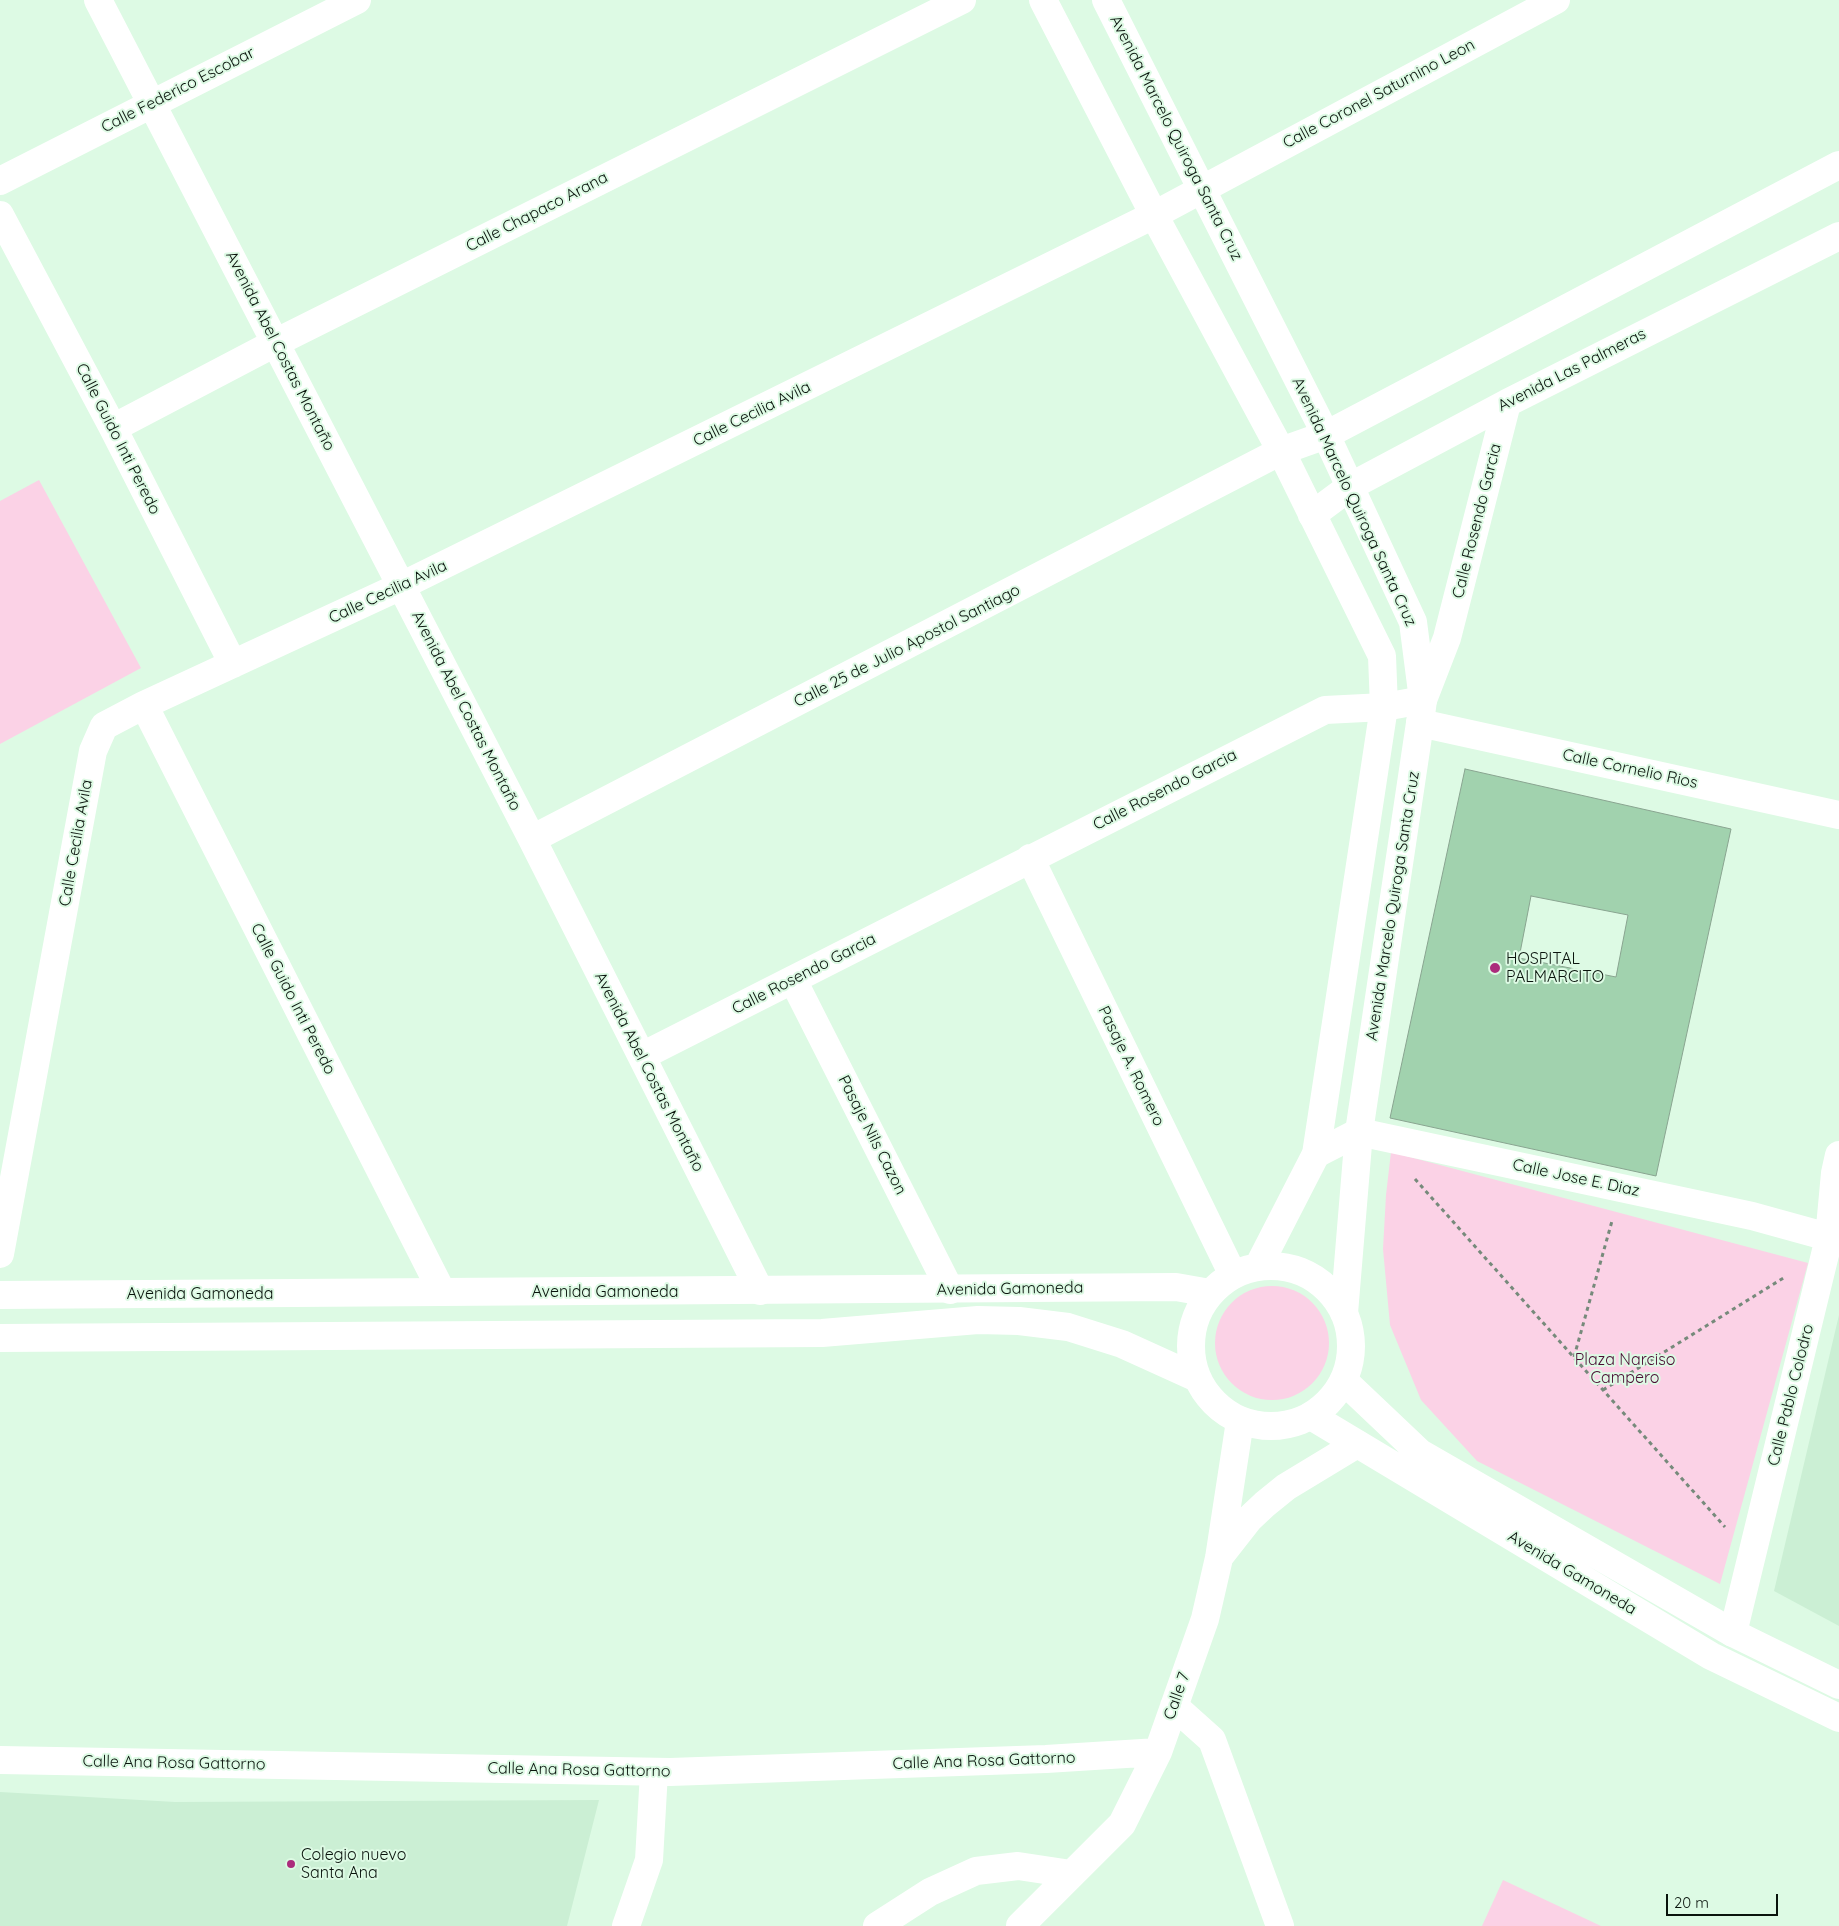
<!DOCTYPE html>
<meta charset="utf-8">
<style>
body{margin:0}
#map{position:relative;width:1839px;height:1926px;overflow:hidden;background:#ddfae4;font-family:Quicksand,sans-serif}
canvas{display:block}
.scale{position:absolute;left:1666px;top:1894px;width:112px;height:22px;box-sizing:border-box;border:2px solid #0a140d;border-top:0;padding-left:6px;font-size:15px;line-height:18px;white-space:nowrap;color:#0a140d;-webkit-text-stroke:4px #ddfae4;paint-order:stroke}
</style>
<div id="map">
<canvas width="1839" height="1926"></canvas>
<div class="scale">20 m</div>
</div>
<script>
const ctx = document.querySelector('canvas').getContext('2d');
ctx.lineJoin = 'round';
function paint(path, color) {
  ctx.fillStyle = color;
  ctx.fill(path, 'evenodd');
}
function poly(rows) {
  const path = new Path2D();
  for (const r of rows) {
    if (r.length === 3) {
      path.moveTo(r[0] + r[2], r[1]);
      path.arc(r[0], r[1], r[2], 0, 2 * Math.PI);
      continue;
    }
    path.moveTo(r[0], r[1]);
    for (let i = 2; i < r.length; i += 2) path.lineTo(r[i], r[i + 1]);
  }
  return path;
}
function strokePath(path, color, width, dash) {
  ctx.strokeStyle = color;
  ctx.lineWidth = width;
  ctx.lineCap = dash ? 'butt' : 'round';
  ctx.setLineDash(dash || []);
  ctx.stroke(path);
}
function label(font, color, halo, rows, align = 'center') {
  ctx.font = font + ' Quicksand,sans-serif';
  ctx.lineWidth = 4;
  ctx.setLineDash([]);
  ctx.textBaseline = 'middle';
  ctx.strokeStyle = halo;
  ctx.fillStyle = color;
  for (const [text, x, y, turn = 0] of rows) {
    ctx.save();
    ctx.translate(x, y);
    ctx.rotate((+turn || 0) * Math.PI / 180);
    ctx.textAlign = isNaN(turn) ? turn : align;
    if (halo) ctx.strokeText(text, 0, 0);
    ctx.fillText(text, 0, 0);
    ctx.restore();
  }
}
const built = poly([
 [1839,1315,1839,1626,1774,1591],
 [0,1792,175,1802,599,1800,567,1926,0,1926]
]);
const green = poly([
 [39,480,141,668,0,744,0,501],
 [1391,1152,1808,1263,1720,1584,1477,1461,1421,1400,1390,1325,1383,1249,1386,1195],
 [1272,1343,57],
 [1503,1880,1601,1926,1482,1926]
]);
const building = poly([
 [1465,769,1731,829,1656,1176,1390,1118,1465,769],
 [1531,896,1628,915,1616,977,1519,958,1531,896]
]);
const path = poly([
 [1415,1179,1725,1527],
 [1574,1357,1612,1221],
 [1603,1390,1785,1277]
]);
const street = poly([
 [98,0,532,839,760,1291],
 [0,181,357,0],
 [0,215,113,428,233,664],
 [113,428,275,343,962,0],
 [144,705,442,1292],
 [1420,723,1839,815],
 [532,839,1281,451,1326,435],
 [1030,858,1233,1275],
 [793,980,950,1290],
 [642,1056,1325,710,1384,707],
 [1316,1154,1359,1132,1752,1216,1839,1240],
 [0,1254,93,751,104,726,144,705,401,586,1154,215,1556,0],
 [1220,1556,1249,1519,1265,1504,1286,1487,1357,1444],
 [1733,1633,1829,1238,1835,1173,1839,1155],
 [1174,1706,1212,1740,1280,1926],
 [0,1760,670,1772,1046,1759,1158,1752],
 [626,1926,649,1860,654,1772],
 [877,1926,930,1892,976,1871,1018,1866,1071,1874],
 [1020,1926,1122,1824,1158,1752,1205,1619,1219,1558,1240,1421]
]);
const secondary = poly([
 [1326,435,1839,165],
 [1312,515,1351,486,1507,403,1839,236],
 [1384,707,1423,700,1447,638,1507,403],
 [1344,1381,1420,1453,1733,1633,1839,1685],
 [1311,1416,1711,1656,1839,1718]
]);
const primary = poly([
 [1043,0,1154,215,1281,451,1382,656,1384,707,1316,1154,1258,1267],
 [1106,0,1326,435,1413,622,1423,700,1420,723,1359,1132,1344,1313],
 [1271,1346,80],
 [0,1295,1176,1287,1210,1293],
 [0,1338,822,1333,978,1320,1019,1321,1068,1327,1122,1344,1197,1378]
]);
const markers = [
 [1495,968,6,"#ab2c7c"],
 [291,1864,5,"#ab2c7c"]
];
const streetNames = [
 ["Calle Federico Escobar",178,90,-27],
 ["Calle Coronel Saturnino Leon",1379,94,-28],
 ["Avenida Marcelo Quiroga Santa Cruz",1176,138,63],
 ["Calle Chapaco Arana",537,212,-27],
 ["Avenida Abel Costas Montaño",280,351,63],
 ["Avenida Las Palmeras",1572,370,-27],
 ["Calle Cecilia Avila",752,414,-26],
 ["Calle Guido Inti Peredo",118,439,63],
 ["Avenida Marcelo Quiroga Santa Cruz",1354,502,65],
 ["Calle Rosendo Garcia",1477,521,-76],
 ["Calle Cecilia Avila",388,592,-25],
 ["Calle 25 de Julio Apostol Santiago",907,646,-27],
 ["Avenida Abel Costas Montaño",466,711,63],
 ["Calle Cornelio Rios",1630,769,12],
 ["Calle Rosendo Garcia",1165,790,-27],
 ["Calle Cecilia Avila",76,843,-80],
 ["Avenida Marcelo Quiroga Santa Cruz",1393,906,-81],
 ["Calle Rosendo Garcia",804,974,-27],
 ["Calle Guido Inti Peredo",293,999,63],
 ["Pasaje A. Romero",1131,1066,64],
 ["Avenida Abel Costas Montaño",649,1072,63],
 ["Pasaje Nils Cazon",872,1135,63],
 ["Calle Jose E. Diaz",1576,1178,12],
 ["Avenida Gamoneda",1010,1289,-1],
 ["Avenida Gamoneda",605,1292],
 ["Avenida Gamoneda",200,1294],
 ["Calle Pablo Colodro",1791,1395,-76],
 ["Avenida Gamoneda",1572,1573,31],
 ["Calle 7",1177,1696,-71],
 ["Calle Ana Rosa Gattorno",984,1761,-2],
 ["Calle Ana Rosa Gattorno",174,1763,1],
 ["Calle Ana Rosa Gattorno",579,1770,1]
];
const poiNames = [
 ["HOSPITAL",1506,959],
 ["PALMARCITO",1506,977],
 ["Colegio nuevo",301,1855],
 ["Santa Ana",301,1873]
];
const parkNames = [
 ["Plaza Narciso",1625,1360],
 ["Campero",1625,1378]
];
paint(built, '#cbefd4');
paint(green, '#fbd2e6');
paint(building, '#a1d2ae');
strokePath(building, '#89a490', 1);
strokePath(path, '#768a7b', 3, [4, 4]);
strokePath(street, '#fff', 28);
strokePath(secondary, '#fff', 28);
strokePath(primary, '#fff', 28);
for (const [x, y, r, color] of markers) {
  const dot = new Path2D();
  dot.arc(x, y, r, 0, 2 * Math.PI);
  ctx.fillStyle = color;
  ctx.fill(dot);
  strokePath(dot, '#ddfae4', 2);
}
label('16px', '#0a140d', '#ddfae4', streetNames);
label('16px', '#0a140d', '#ddfae4', poiNames, 'left');
label('16px', '#4b0d34', '#ddfae4', parkNames);
</script>
